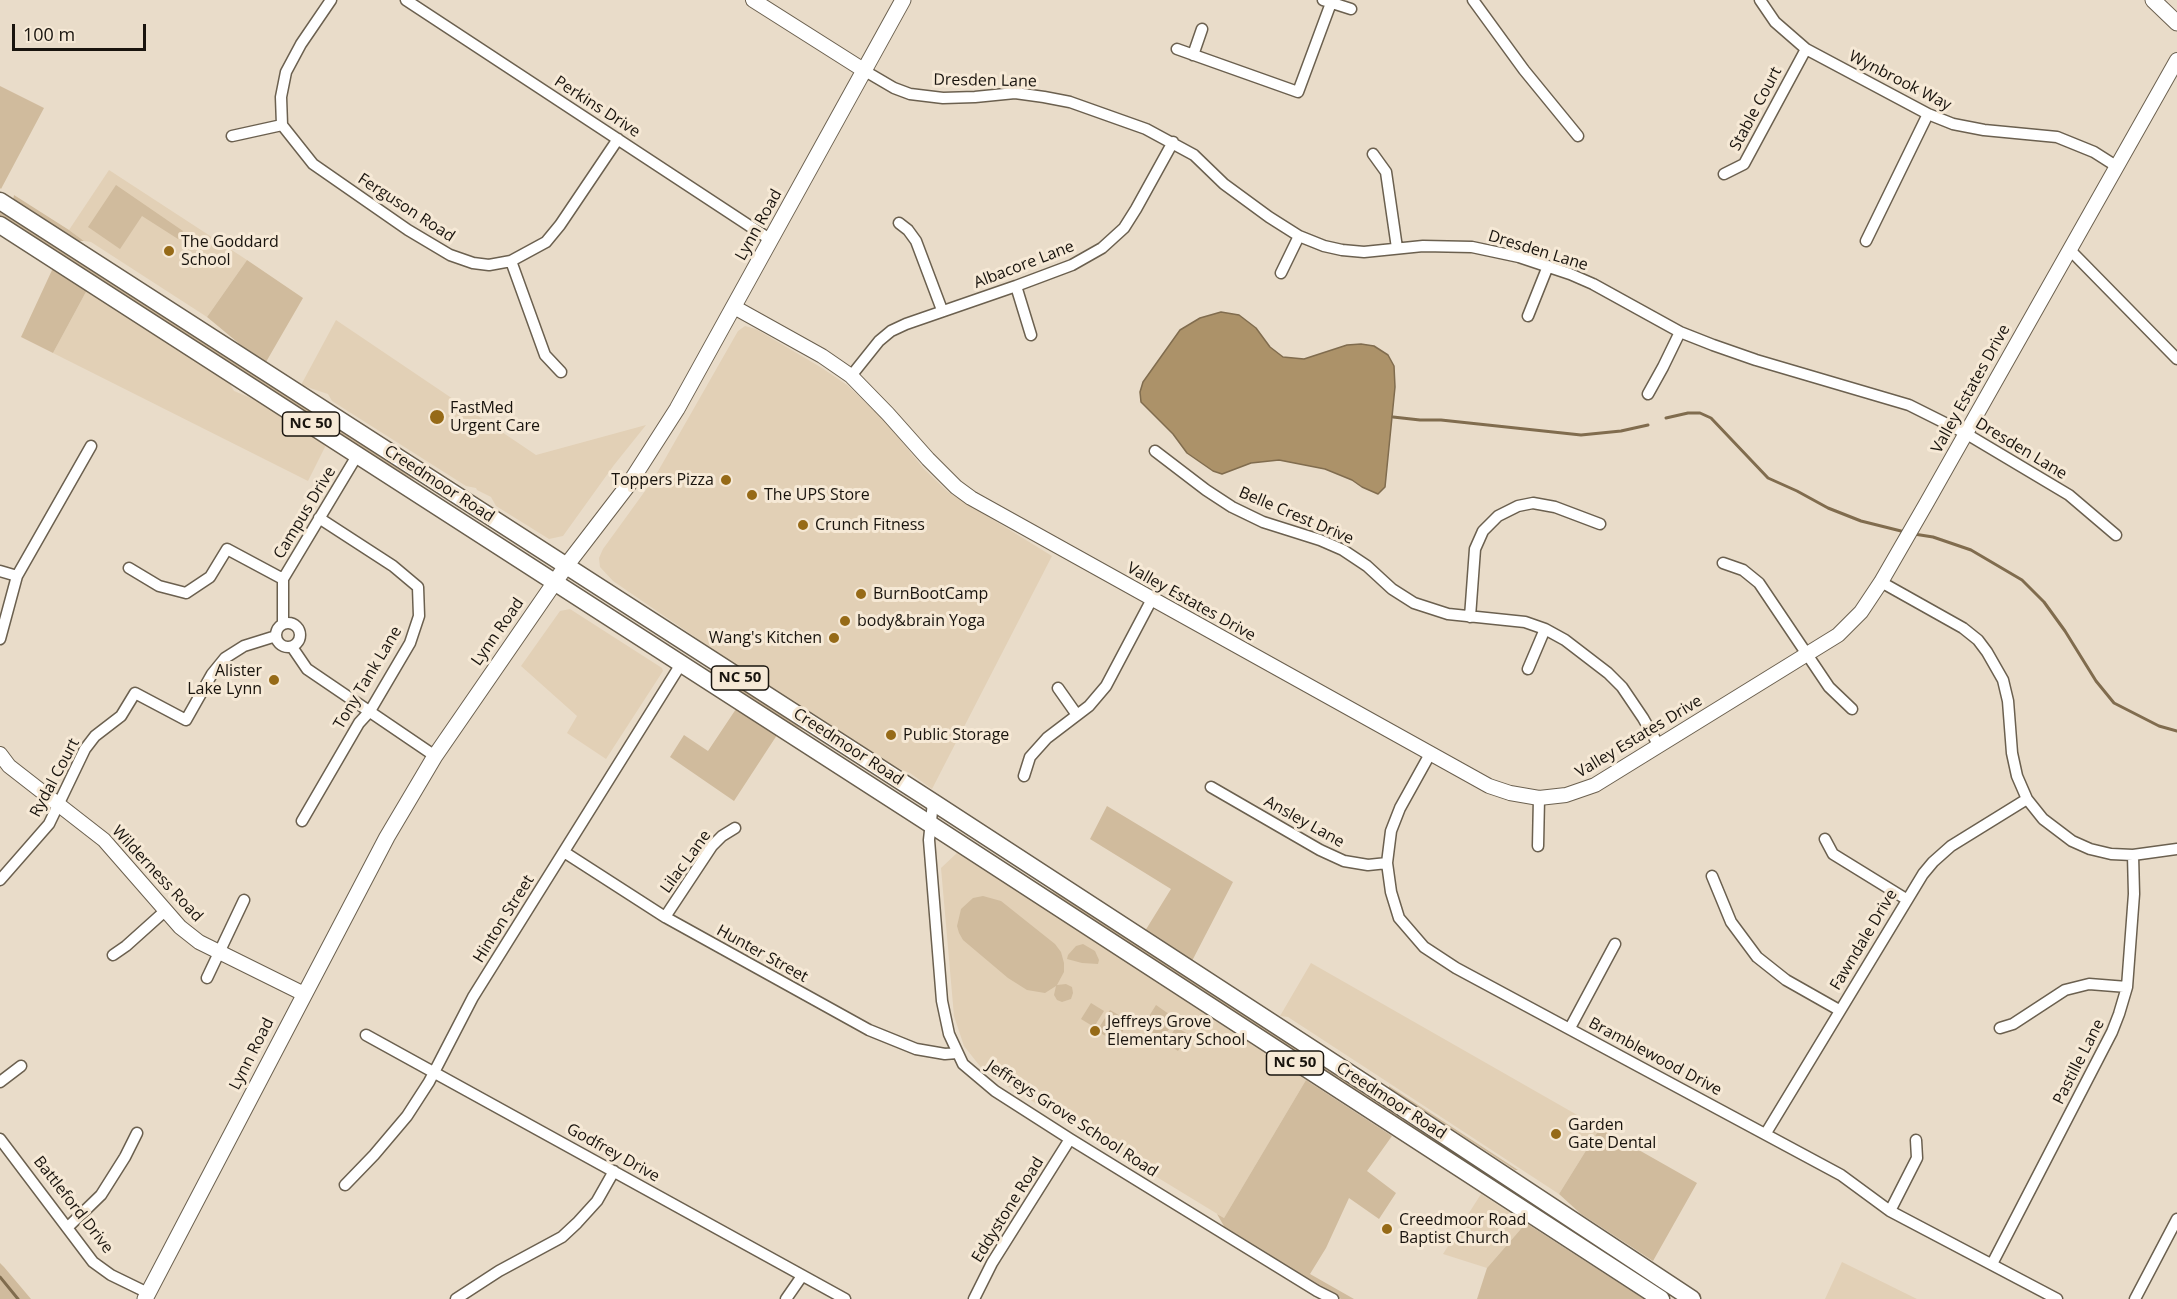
<!DOCTYPE html>
<style>
body{margin:0}
#map{position:relative;width:2177px;height:1299px;overflow:hidden;background:#e9dcc9;font-family:"Open Sans",sans-serif}
canvas{display:block}
.scale{position:absolute;left:12px;top:24px;width:134px;height:27px;box-sizing:border-box;border:3px solid #19140e;border-top:0;padding-left:8px;font-size:18px;line-height:21px;white-space:nowrap;color:#19140e;-webkit-text-stroke:4px #f6e9d6;paint-order:stroke}
</style>
<div id="map">
<canvas width="2177" height="1299"></canvas>
<div class="scale">100 m</div>
</div>
<script>
const ctx = document.querySelector('canvas').getContext('2d');
ctx.lineJoin = 'round';
function paint(path, color) {
  ctx.fillStyle = color;
  ctx.fill(path, 'evenodd');
}
function poly(rows) {
  const path = new Path2D();
  for (const r of rows) {
    if (r.length === 3) {
      path.moveTo(r[0] + r[2], r[1]);
      path.arc(r[0], r[1], r[2], 0, 2 * Math.PI);
      continue;
    }
    path.moveTo(r[0], r[1]);
    for (let i = 2; i < r.length; i += 2) path.lineTo(r[i], r[i + 1]);
  }
  return path;
}
function strokePath(path, color, width, dash) {
  ctx.strokeStyle = color;
  ctx.lineWidth = width;
  ctx.lineCap = dash ? 'butt' : 'round';
  ctx.setLineDash(dash || []);
  ctx.stroke(path);
}
function label(font, color, halo, rows, align = 'center') {
  ctx.font = font + ' "Open Sans",sans-serif';
  ctx.lineWidth = 6;
  ctx.setLineDash([]);
  ctx.textBaseline = 'middle';
  ctx.strokeStyle = halo;
  ctx.fillStyle = color;
  for (const [text, x, y, turn = 0] of rows) {
    ctx.save();
    ctx.translate(x, y);
    ctx.rotate((+turn || 0) * Math.PI / 180);
    ctx.textAlign = isNaN(turn) ? turn : align;
    if (halo) ctx.strokeText(text, 0, 0);
    ctx.fillText(text, 0, 0);
    ctx.restore();
  }
}
const built = poly([
 [109,170,247,260,207,317,91,242,84,241,69,230],
 [87,290,229,382,234,391,258,401,326,445,308,481,53,353],
 [336,320,536,455,646,425,614,465,563,536,549,539,496,506,491,497,477,490,476,488,466,486,332,401,328,394,301,385],
 [745,326,756,329,822,368,847,385,884,420,924,469,948,492,1052,556,932,789,910,773,887,764,727,659,613,581,600,567,599,558,603,549,653,480,738,331],
 [570,609,662,668,663,671,606,759,567,733,577,716,521,666,560,611],
 [958,852,1306,1080,1224,1218,991,1076,983,1070,964,1046,954,1016,941,868],
 [1311,963,1600,1128,1559,1194,1288,1017,1280,1016],
 [1481,1194,1526,1223,1487,1268,1443,1254],
 [1842,1262,1917,1299,1825,1299]
]);
const green = poly([
 [0,86,44,108,1,189,0,188],
 [116,185,183,231,178,239,142,216,120,249,88,227],
 [14,195,69,230,84,241,78,241,13,200],
 [0,208,416,475,413,479,371,457,0,217],
 [247,260,303,298,266,362,242,346,207,317],
 [53,268,87,290,53,353,21,337],
 [705,668,763,700,880,775,878,777,808,732,773,716,704,671],
 [736,709,777,735,734,801,670,757,684,735,708,751],
 [1107,806,1233,882,1192,961,1145,931,1171,889,1090,839],
 [978,845,1049,890,1087,909,1598,1247,1556,1225,976,847],
 [983,896,1001,901,1055,944,1061,952,1064,963,1064,972,1057,985,1066,984,1072,987,1073,993,1071,999,1062,1002,1057,1000,1054,995,1056,986,1045,993,1027,990,1008,978,963,940,959,933,957,926,961,909,973,898],
 [1083,944,1095,951,1099,960,1098,964,1082,963,1067,959,1068,955,1076,946],
 [1091,1003,1104,1011,1094,1027,1081,1019],
 [1156,1005,1176,1019,1162,1039,1143,1026],
 [1110,1010,1129,1021,1116,1042,1097,1031],
 [1176,1027,1188,1034,1178,1051,1166,1043],
 [1306,1080,1392,1136,1367,1171,1396,1193,1379,1219,1349,1198,1326,1248,1310,1274,1354,1299,1341,1299,1330,1293,1225,1228,1217,1214,1224,1218],
 [1389,1086,1518,1170,1515,1170,1389,1088],
 [1600,1128,1697,1183,1653,1261,1581,1214,1559,1194],
 [1526,1223,1644,1299,1477,1299,1487,1268],
 [0,1263,4,1267,31,1299,0,1299]
]);
const water = poly([
 [1221,312,1239,315,1256,328,1270,347,1283,357,1304,359,1347,345,1361,344,1374,346,1388,355,1394,366,1395,387,1385,487,1378,494,1362,487,1352,480,1325,469,1279,460,1251,463,1222,474,1213,471,1187,453,1173,434,1141,402,1140,392,1143,382,1180,330,1200,318,1221,312]
]);
const stream = poly([
 [1393,417,1420,420,1441,420,1581,435,1621,431,1648,425],
 [1666,418,1688,413,1700,413,1711,418,1768,478,1797,491,1828,508,1861,521,1905,532],
 [1914,534,1933,537,1971,550,2022,580,2044,602,2065,631,2096,681,2114,703,2159,726,2177,731],
 [0,1277,18,1299]
]);
const minor = poly([
 [331,0,301,44,286,72,281,97,282,125,313,164,408,230,450,255,473,263,489,265,511,261,546,242,560,225,618,139],
 [406,0,771,240],
 [1323,0,1351,9],
 [1473,0,1524,70,1578,136],
 [1760,0,1775,22,1806,49,1928,114,1953,124,1984,130,2057,137,2094,152,2116,166],
 [1177,49,1298,92,1331,3],
 [1193,55,1202,29],
 [865,71,894,88,910,94,943,98,975,97,1015,93,1044,97,1070,102,1146,129,1194,155,1224,184,1269,217,1299,236,1324,246,1342,250,1364,252,1423,246,1472,247,1519,257,1570,274,1593,284,1680,332,1713,345,1756,360,1909,405,1965,433,2069,495,2116,535],
 [232,136,282,125],
 [1373,154,1386,172,1397,248],
 [1724,174,1744,164,1806,49],
 [899,223,908,230,916,241,942,310],
 [1866,241,1928,114],
 [2069,249,2177,359],
 [511,261,545,355,561,372],
 [1281,273,1299,236],
 [1016,286,1031,335],
 [1528,316,1548,266],
 [851,376,879,341,891,331,906,324,1016,286,1072,265,1102,248,1124,228,1136,209,1173,142],
 [1648,394,1663,367,1680,332],
 [1155,451,1206,490,1232,507,1263,522,1320,540,1343,550,1367,566,1392,589,1414,603,1448,614,1525,622,1545,629,1565,640,1608,673,1622,687,1643,718,1659,746],
 [1723,563,1743,570,1759,583,1829,687,1852,709],
 [129,568,159,586,186,593,210,577,227,549,283,579],
 [0,571,17,576],
 [1881,582,1963,628,1978,640,1987,652,2003,680,2008,701,2012,753,2017,776,2027,799,2043,819,2072,841,2090,849,2111,854,2133,855,2177,849],
 [1470,617,1475,549,1483,531,1498,516,1518,506,1533,503,1555,507,1600,524],
 [288,635,12],
 [283,624,283,579,358,454],
 [0,639,17,576,91,446],
 [292,647,307,669,435,756],
 [1528,669,1545,629],
 [1058,688,1077,715],
 [1430,754,1400,808,1391,831,1387,863,1391,892,1399,918,1424,947,1456,968,1841,1175,1890,1211,2057,1299],
 [1024,776,1030,757,1047,738,1089,706,1106,686,1152,599],
 [1211,787,1320,850,1344,861,1368,865,1387,863],
 [933,802,929,840,942,1001,949,1034,963,1064,995,1091,1070,1139,1317,1291,1333,1299],
 [302,821,359,723,370,711,410,643,419,616,418,587,393,566,319,518],
 [1825,839,1833,854,1906,899],
 [1538,846,1539,798],
 [564,852,665,917,869,1030,916,1049,945,1054,957,1053],
 [1712,876,1731,922,1757,957,1786,980,1839,1010],
 [0,880,49,824,85,749,95,736,121,716,135,693,186,720,212,674,225,658,244,646,276,636],
 [665,917,712,846,722,836,735,828],
 [113,955,126,946,165,911],
 [207,978,244,900],
 [1570,1028,1615,944],
 [2000,1028,2013,1024,2065,990,2089,984,2127,987],
 [366,1035,845,1299],
 [0,1082,21,1066],
 [1766,1133,1923,874,1933,862,1951,846,2027,799],
 [0,1139,93,1262,111,1275,148,1293],
 [345,1185,374,1155,407,1116,429,1082,473,997,681,664],
 [1890,1211,1917,1158,1916,1140],
 [68,1227,101,1195,125,1157,137,1133],
 [1992,1264,2112,1032,2119,1014,2127,987,2134,894,2133,855],
 [456,1299,499,1271,562,1237,577,1223,597,1201,614,1171],
 [786,1299,802,1276],
 [974,1299,992,1263,1070,1139],
 [2135,1299,2177,1219]
]);
const tertiary = poly([
 [753,0,865,71],
 [734,307,822,356,851,376,888,414,928,459,956,487,971,498,1489,786,1510,793,1539,798,1566,795,1595,785,1825,643,1838,635,1861,612,1881,582,1926,504,2177,60],
 [0,754,9,766,104,840,180,927,199,942,304,994]
]);
const secondary = poly([
 [2153,0,2177,23],
 [145,1299,387,837,435,756,566,566,629,484,677,409,903,0]
]);
const primary = poly([
 [0,201,933,802,1374,1089,1692,1299],
 [0,225,930,824,1661,1299]
]);
const markers = [
 [169,251,6,"#966a17"],
 [437,417,8,"#966a17"],
 [726,480,6,"#966a17"],
 [752,495,6,"#966a17"],
 [803,525,6,"#966a17"],
 [861,594,6,"#966a17"],
 [845,621,6,"#966a17"],
 [834,638,6,"#966a17"],
 [274,680,6,"#966a17"],
 [891,735,6,"#966a17"],
 [1095,1031,6,"#966a17"],
 [1556,1134,6,"#966a17"],
 [1387,1229,6,"#966a17"]
];
const shields = [
 [311,424,57],
 [740,678,57],
 [1295,1063,57]
];
const shieldNames = [
 ["NC 50",311,424],
 ["NC 50",740,678],
 ["NC 50",1295,1063]
];
const streetNames = [
 ["Dresden Lane",985,81,1],
 ["Wynbrook Way",1900,81,27],
 ["Perkins Drive",597,107,33],
 ["Stable Court",1756,109,-62],
 ["Ferguson Road",406,208,33],
 ["Lynn Road",759,225,-61],
 ["Dresden Lane",1538,251,17],
 ["Albacore Lane",1024,265,-21],
 ["Valley Estates Drive",1971,389,-61],
 ["Dresden Lane",2021,449,31],
 ["Creedmoor Road",439,484,33],
 ["Campus Drive",305,513,-59],
 ["Belle Crest Drive",1296,516,23],
 ["Valley Estates Drive",1191,602,29],
 ["Lynn Road",498,632,-55],
 ["Tony Tank Lane",368,678,-59],
 ["Valley Estates Drive",1639,737,-31],
 ["Creedmoor Road",848,747,33],
 ["Rydal Court",55,778,-62],
 ["Ansley Lane",1304,822,29],
 ["Lilac Lane",686,862,-54],
 ["Wilderness Road",157,874,47],
 ["Hinton Street",504,919,-58],
 ["Fawndale Drive",1864,940,-59],
 ["Hunter Street",762,954,29],
 ["Lynn Road",252,1054,-63],
 ["Bramblewood Drive",1655,1057,28],
 ["Pastille Lane",2079,1062,-63],
 ["Creedmoor Road",1391,1101,33],
 ["Jeffreys Grove School Road",1072,1119,33],
 ["Godfrey Drive",613,1153,29],
 ["Battleford Drive",73,1205,52],
 ["Eddystone Road",1008,1210,-58]
];
const poiNames = [
 ["The Goddard",181,242],
 ["School",181,260],
 ["FastMed",450,408],
 ["Urgent Care",450,426],
 ["Toppers Pizza",714,480,"right"],
 ["The UPS Store",764,495],
 ["Crunch Fitness",815,525],
 ["BurnBootCamp",873,594],
 ["body&brain Yoga",857,621],
 ["Wang's Kitchen",822,638,"right"],
 ["Alister",262,671,"right"],
 ["Lake Lynn",262,689,"right"],
 ["Public Storage",903,735],
 ["Jeffreys Grove",1107,1022],
 ["Elementary School",1107,1040],
 ["Garden",1568,1125],
 ["Gate Dental",1568,1143],
 ["Creedmoor Road",1399,1220],
 ["Baptist Church",1399,1238]
];
paint(built, '#e2d0b6');
paint(green, '#d0bb9d');
paint(water, '#ac9269');
strokePath(water, '#806c4e', 1.5);
strokePath(stream, '#806c4e', 3);
strokePath(minor, '#6b604f', 13);
strokePath(tertiary, '#6b604f', 16);
strokePath(secondary, '#6b604f', 17);
strokePath(primary, '#6b604f', 19);
strokePath(minor, '#fff', 10);
strokePath(tertiary, '#fff', 14);
strokePath(secondary, '#fff', 15);
strokePath(primary, '#fff', 16);
for (const [x, y, r, color] of markers) {
  const dot = new Path2D();
  dot.arc(x, y, r, 0, 2 * Math.PI);
  ctx.fillStyle = color;
  ctx.fill(dot);
  strokePath(dot, '#f6e9d6', 2);
}
for (const [x, y, w] of shields) {
  const box = new Path2D();
  box.roundRect(x - w / 2, y - 12, w, 24, 4.5);
  ctx.fillStyle = '#f6e9d6';
  ctx.fill(box);
  strokePath(box, '#19140e', 1.5);
}
label('bold 15px', '#19140e', null, shieldNames);
label('16px', '#19140e', '#f6e9d6', streetNames);
label('16px', '#19140e', '#f6e9d6', poiNames, 'left');
</script>
